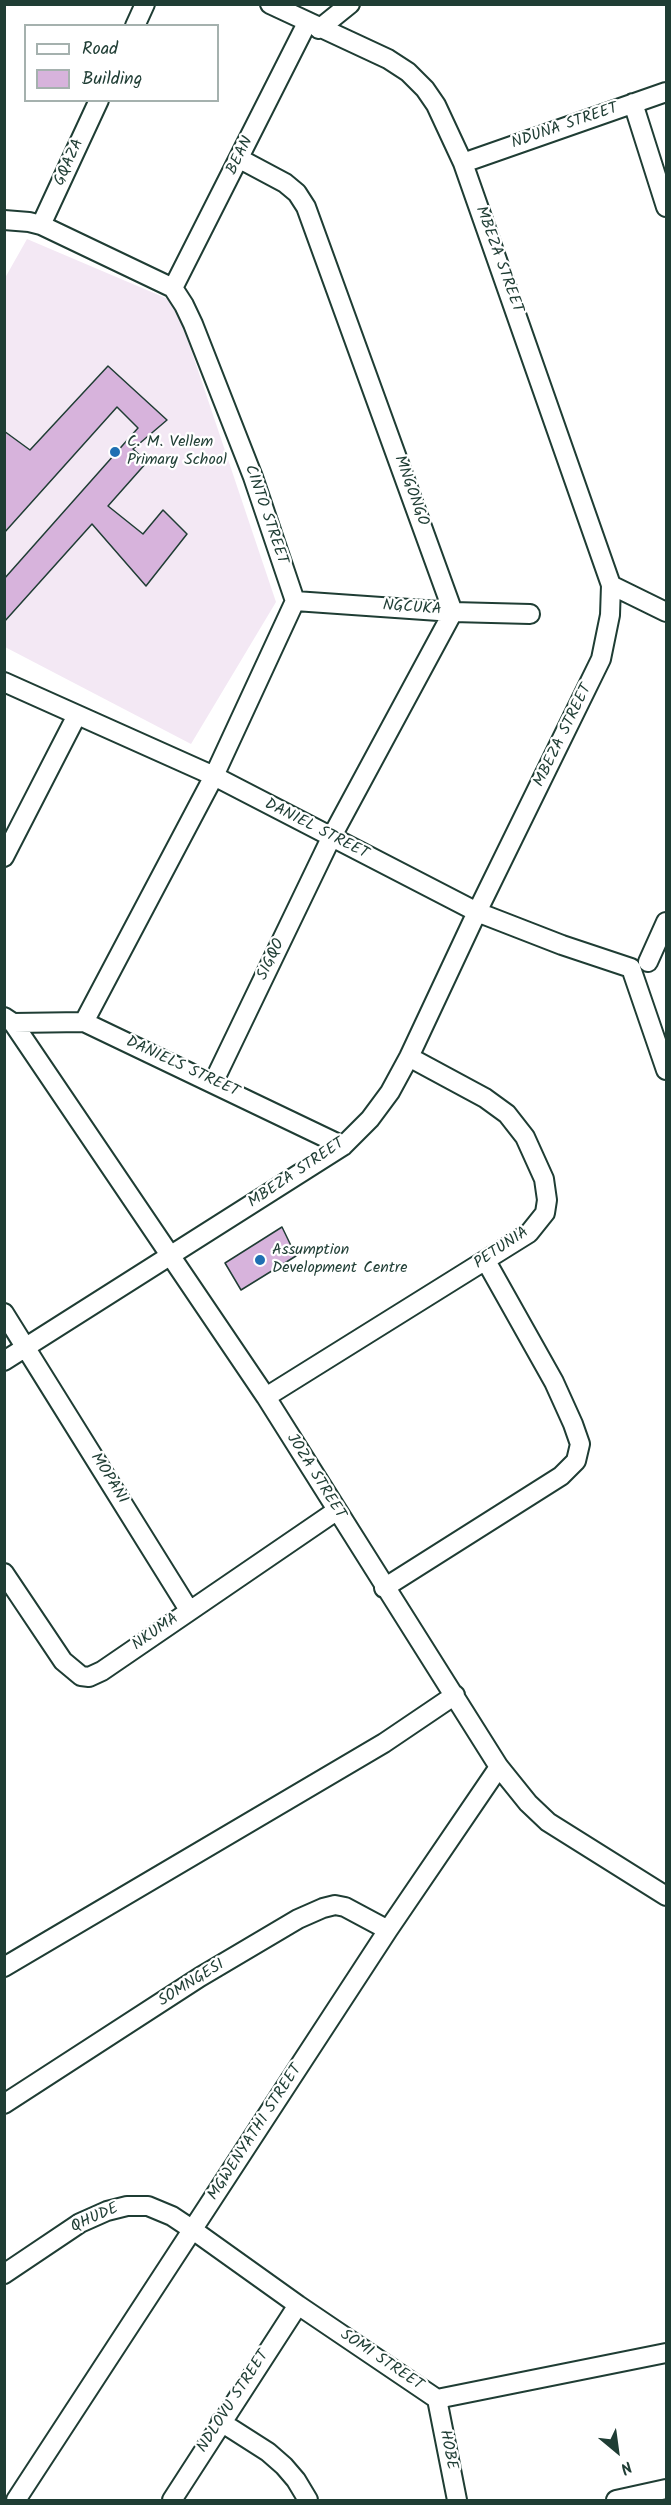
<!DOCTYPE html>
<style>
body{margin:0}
#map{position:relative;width:671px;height:2505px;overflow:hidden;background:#fff;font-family:Kalam,sans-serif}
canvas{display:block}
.frame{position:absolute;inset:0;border:6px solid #1f3d34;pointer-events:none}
.legend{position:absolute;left:24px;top:24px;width:195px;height:78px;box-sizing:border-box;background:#fff;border:2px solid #a5b1ae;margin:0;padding:8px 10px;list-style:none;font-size:18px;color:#1f3d34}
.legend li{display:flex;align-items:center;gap:12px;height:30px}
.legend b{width:30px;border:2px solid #a5b1ae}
.north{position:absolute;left:587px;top:2421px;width:60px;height:60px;-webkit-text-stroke:4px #fff;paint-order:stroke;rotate:151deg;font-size:16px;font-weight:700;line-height:24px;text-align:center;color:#1f3d34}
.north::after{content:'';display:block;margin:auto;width:21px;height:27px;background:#1f3d34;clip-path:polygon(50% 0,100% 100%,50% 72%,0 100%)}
</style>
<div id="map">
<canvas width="671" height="2505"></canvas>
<div class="frame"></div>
<ul class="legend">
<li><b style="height:8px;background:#fff"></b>Road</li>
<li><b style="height:16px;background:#d7b3dc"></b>Building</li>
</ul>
<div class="north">N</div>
</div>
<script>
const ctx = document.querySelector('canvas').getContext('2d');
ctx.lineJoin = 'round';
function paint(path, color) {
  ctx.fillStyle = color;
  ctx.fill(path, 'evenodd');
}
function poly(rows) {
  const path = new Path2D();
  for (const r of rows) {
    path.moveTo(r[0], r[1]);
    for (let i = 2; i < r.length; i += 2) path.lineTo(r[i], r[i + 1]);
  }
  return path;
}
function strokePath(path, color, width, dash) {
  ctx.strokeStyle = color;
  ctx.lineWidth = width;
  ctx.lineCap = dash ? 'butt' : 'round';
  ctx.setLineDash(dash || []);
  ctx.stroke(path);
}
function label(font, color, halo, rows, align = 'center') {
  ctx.font = font + ' Kalam,sans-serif';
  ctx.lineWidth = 4.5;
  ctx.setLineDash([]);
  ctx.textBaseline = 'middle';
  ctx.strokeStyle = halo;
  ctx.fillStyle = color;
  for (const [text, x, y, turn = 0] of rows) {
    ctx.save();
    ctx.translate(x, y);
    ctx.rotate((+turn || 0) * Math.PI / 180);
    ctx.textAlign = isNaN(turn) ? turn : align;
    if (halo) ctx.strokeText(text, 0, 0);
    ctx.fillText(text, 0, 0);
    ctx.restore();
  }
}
const built = poly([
 [27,239,175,302,276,602,191,744,5,647,5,278]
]);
const building = poly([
 [108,366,167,420,133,449,147,462,108,506,143,534,163,510,187,534,146,586,92,524,4,622,4,579,138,428,117,407,4,533,4,431,30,450,108,366],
 [282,1227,296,1256,241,1290,225,1263,282,1227]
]);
const minor = poly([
 [135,26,145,4],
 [319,29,350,4],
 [633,103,666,207],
 [463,163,666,92],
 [4,220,29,222,41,225,173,288,184,305,193,324,253,477,295,601,214,776,84,1022],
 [41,225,99,100],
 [173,288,307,23],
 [611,585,666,612],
 [295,601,453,612,530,614],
 [4,682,214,776,477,912,562,945,631,968],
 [4,857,77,715],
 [648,962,666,922],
 [631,968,666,1070],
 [4,1017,13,1023,266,1397,499,1767,528,1803,548,1822,666,1896],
 [13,1023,84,1022,343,1146],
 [213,1083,331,838,453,612,306,207,297,193,285,183,240,159],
 [4,1313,189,1610],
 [4,1361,343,1146,370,1119,390,1092,409,1057,477,912,601,659,610,615,611,585,463,163,436,105,425,89,408,72,388,59,270,4],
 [266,1397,529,1233,545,1213,547,1200,544,1179,525,1137,507,1114,485,1098,409,1057],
 [4,1573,63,1661,81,1676,89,1677,102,1671,336,1511],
 [384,1588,561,1476,576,1461,580,1444,573,1424,554,1382,486,1261],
 [4,1967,384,1743,455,1695],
 [4,2104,200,1977,298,1919,323,1908,335,1905,345,1907,388,1930],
 [4,2274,80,2223,107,2211,127,2206,148,2206,172,2216,193,2230,298,2305,437,2399,666,2353],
 [437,2399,457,2500],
 [221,2422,268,2452,284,2466,296,2480,308,2500],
 [16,2500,388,1930,499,1767],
 [172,2500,298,2305],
 [616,2500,666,2489]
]);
const markers = [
 [115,452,6,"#1f6fb2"],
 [260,1260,6,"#1f6fb2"]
];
const streetNames = [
 ["NDUNA STREET",565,127,-19],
 ["BEAN",241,156,-64],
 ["GQAZA",70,163,-65],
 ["MBEZA STREET",498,260,70],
 ["MNGONGO",410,491,70],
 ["CINTO STREET",265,515,71],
 ["NGCUKA",412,609,4],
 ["MBEZA STREET",564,736,-64],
 ["DANIEL STREET",316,830,27],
 ["SIGQO",272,960,-64],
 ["DANIELS STREET",182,1068,25],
 ["MBEZA STREET",297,1174,-34],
 ["PETUNIA",502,1249,-34],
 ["JOZA STREET",315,1477,58],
 ["MOPANI",108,1479,58],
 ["NKUMA",156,1633,-35],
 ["SOMNGESI",192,1984,-32],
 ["MGWENYATHI STREET",256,2133,-57],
 ["QHUDE",95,2219,-24],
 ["SOMI STREET",381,2361,34],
 ["NDLOVU STREET",234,2402,-57],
 ["HOBE",447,2450,79]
];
const poiNames = [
 ["C. M. Vellem",127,443],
 ["Primary School",127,461],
 ["Assumption",272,1251],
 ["Development Centre",272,1269]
];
paint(built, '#f3e8f4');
paint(building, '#d7b3dc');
strokePath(building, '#1f3d34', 1.5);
strokePath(minor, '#1f3d34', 22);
strokePath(minor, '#fff', 18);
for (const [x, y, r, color] of markers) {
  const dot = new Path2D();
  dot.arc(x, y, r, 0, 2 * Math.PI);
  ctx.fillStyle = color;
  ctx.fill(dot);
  strokePath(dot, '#fff', 2);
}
label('16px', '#1f3d34', '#fff', streetNames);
label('16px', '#1f3d34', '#fff', poiNames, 'left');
</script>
